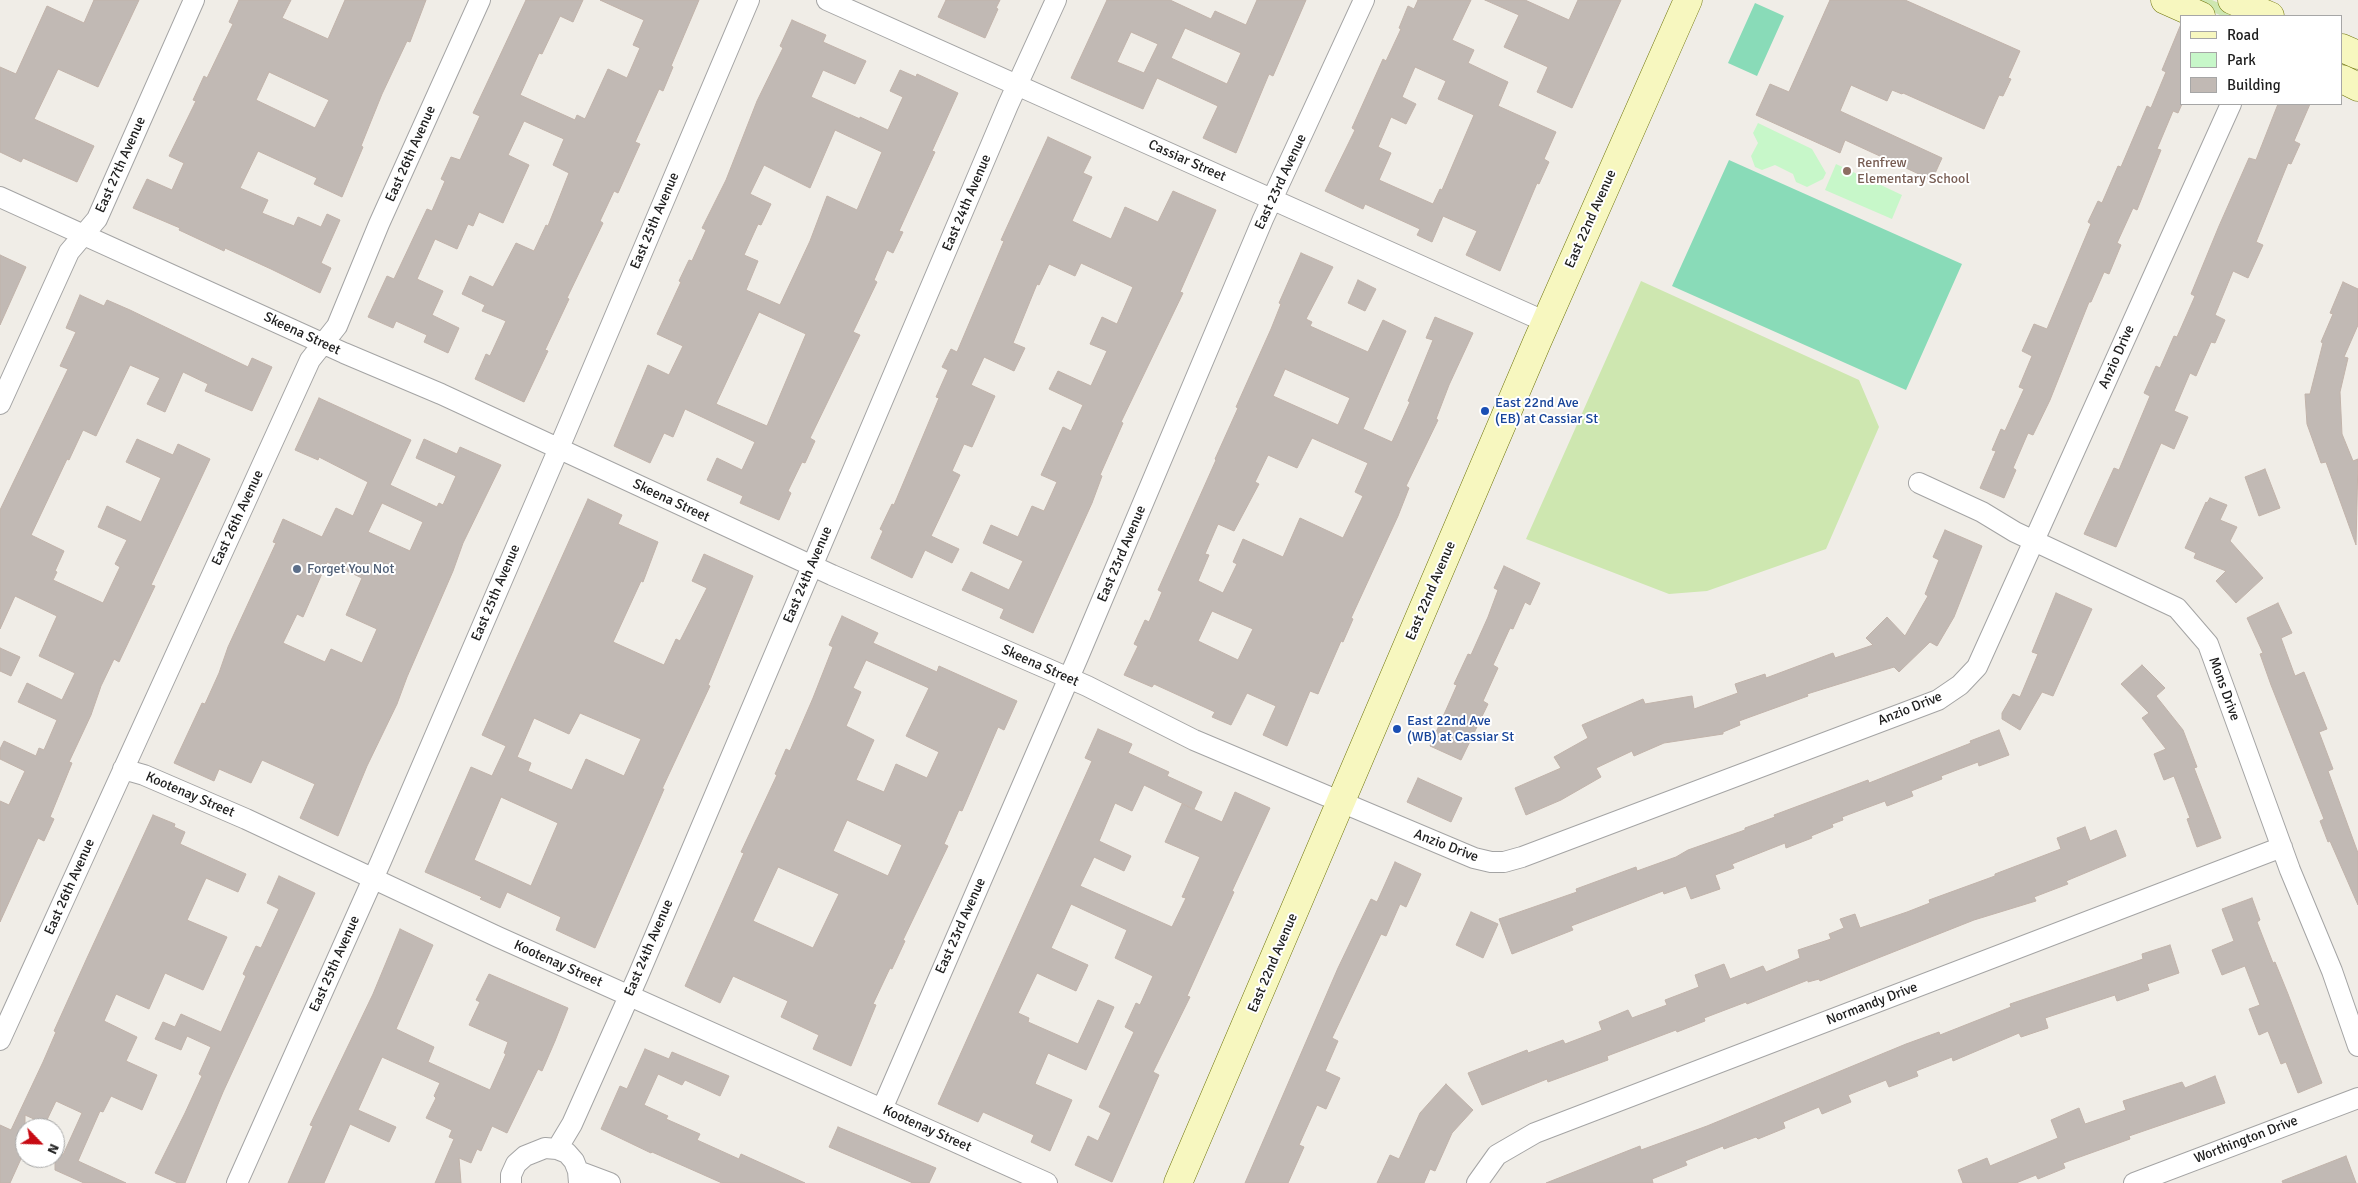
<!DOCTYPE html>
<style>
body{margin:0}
#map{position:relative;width:2358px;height:1183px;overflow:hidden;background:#f0ede7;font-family:Signika,sans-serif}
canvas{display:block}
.legend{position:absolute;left:2180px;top:15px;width:162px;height:90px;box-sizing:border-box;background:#fff;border:1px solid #a6a6a6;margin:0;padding:6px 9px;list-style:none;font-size:15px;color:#202020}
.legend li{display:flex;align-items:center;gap:10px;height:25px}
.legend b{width:25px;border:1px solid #a6a6a6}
.north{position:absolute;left:15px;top:1118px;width:50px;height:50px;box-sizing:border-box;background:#fff;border:1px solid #a6a6a6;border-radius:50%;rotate:114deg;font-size:14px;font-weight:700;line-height:20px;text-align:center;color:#202020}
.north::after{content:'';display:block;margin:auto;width:18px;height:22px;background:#c70a13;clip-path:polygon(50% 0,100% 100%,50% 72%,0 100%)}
</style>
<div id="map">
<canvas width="2358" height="1183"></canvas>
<ul class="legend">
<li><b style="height:6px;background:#f7f7bf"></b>Road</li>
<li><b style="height:14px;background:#c7f7c9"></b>Park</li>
<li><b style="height:14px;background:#c1b9b4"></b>Building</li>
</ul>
<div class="north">N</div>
</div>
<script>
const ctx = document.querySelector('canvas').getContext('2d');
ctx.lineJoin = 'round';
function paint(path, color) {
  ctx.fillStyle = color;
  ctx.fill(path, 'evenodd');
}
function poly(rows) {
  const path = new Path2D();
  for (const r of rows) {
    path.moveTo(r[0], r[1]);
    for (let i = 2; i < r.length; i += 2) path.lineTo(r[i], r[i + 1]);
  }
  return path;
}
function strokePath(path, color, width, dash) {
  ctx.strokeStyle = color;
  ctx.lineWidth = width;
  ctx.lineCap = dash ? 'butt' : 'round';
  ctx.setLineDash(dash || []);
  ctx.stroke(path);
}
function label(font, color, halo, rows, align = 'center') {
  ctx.font = font + ' Signika,sans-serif';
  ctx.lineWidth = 4;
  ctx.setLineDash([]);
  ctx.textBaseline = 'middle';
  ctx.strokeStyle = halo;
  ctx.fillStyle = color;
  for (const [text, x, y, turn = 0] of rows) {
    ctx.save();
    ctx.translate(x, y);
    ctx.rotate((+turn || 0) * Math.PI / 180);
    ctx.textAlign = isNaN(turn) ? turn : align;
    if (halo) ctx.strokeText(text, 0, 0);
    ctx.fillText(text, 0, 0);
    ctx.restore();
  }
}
const grass = poly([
 [2186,0,2212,0,2235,10,2238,16,2222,16],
 [1641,281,1859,380,1879,427,1826,549,1707,591,1669,594,1526,539]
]);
const park = poly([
 [1758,123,1812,149,1826,173,1823,179,1807,187,1796,182,1793,174,1775,165,1762,170,1755,167,1751,156,1758,143,1753,133],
 [1836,164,1902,195,1892,219,1825,190]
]);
const pitch = poly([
 [1755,3,1784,16,1757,76,1728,63],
 [1729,160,1962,264,1906,390,1672,286]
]);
const building = poly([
 [94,0,139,0,98,87,58,69,34,119,94,146,77,182,23,158,21,162,0,152,0,67,16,74,47,6,84,23,94,0],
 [239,0,291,0,282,18,328,39,345,0,426,0,410,42,407,41,382,94,361,146,363,147,342,197,314,184,317,178,258,151,240,188,268,200,262,213,294,226,298,217,321,227,327,214,340,220,321,263,331,268,320,293,271,269,225,248,224,251,179,230,180,228,133,208,147,179,172,190,184,163,169,156,196,101,193,100,204,76,207,78,233,24,229,22,239,0],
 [269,72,329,100,315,128,256,100,269,72],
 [526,0,583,0,573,22,560,16,542,54,539,53,520,95,575,120,577,115,585,119,608,69,627,78,640,48,633,45,644,20,600,0,699,0,671,66,673,67,663,91,659,89,635,142,640,144,618,193,614,191,600,221,603,223,567,298,569,299,545,350,548,351,524,402,475,379,486,354,490,356,506,321,482,311,485,305,462,294,470,276,493,287,516,243,534,251,546,225,548,226,569,173,553,165,564,139,524,121,508,155,529,165,503,223,479,212,473,226,468,224,457,249,435,239,417,279,443,291,432,315,459,328,448,353,424,342,427,335,396,321,393,328,368,317,387,276,394,279,427,209,432,211,445,181,441,179,451,157,460,160,480,116,473,113,526,0],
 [946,0,1000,0,996,8,998,9,985,38,938,17,946,0],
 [1107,0,1170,0,1211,19,1215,11,1246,25,1257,0,1306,0,1273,76,1269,74,1236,153,1203,138,1218,106,1157,78,1143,109,1071,78,1107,0],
 [1185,28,1241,53,1227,84,1171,58,1185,28],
 [1131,32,1158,44,1144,73,1117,62,1131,32],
 [1418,0,1471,0,1452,40,1474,50,1468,63,1508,82,1498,106,1556,132,1544,159,1549,162,1539,184,1537,183,1500,271,1466,255,1477,231,1443,216,1432,242,1417,235,1420,229,1365,204,1363,209,1325,191,1355,130,1352,128,1383,59,1386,61,1401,29,1399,28,1408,6,1414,9,1418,0],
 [1415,67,1446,81,1438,99,1474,115,1442,190,1440,189,1433,204,1379,180,1391,153,1378,147,1391,117,1406,124,1416,104,1402,97,1415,67],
 [1485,0,1525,0,1569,20,1578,0,1621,0,1572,108,1537,92,1548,67,1504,47,1519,15,1485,0],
 [1830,0,1905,0,2020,51,2008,78,2011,79,2003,96,1999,95,1984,129,1903,93,1902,94,1892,90,1887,101,1851,85,1840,111,1942,158,1932,180,1845,140,1840,153,1756,115,1770,84,1789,92,1830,0],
 [792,20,826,35,823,42,866,61,855,84,823,70,811,97,860,119,860,117,888,130,903,97,890,91,900,70,916,77,917,74,958,93,932,151,935,152,899,231,903,232,893,253,887,250,874,280,877,282,853,332,860,335,810,438,815,441,805,463,802,462,788,491,791,493,779,520,740,503,743,496,707,480,717,458,742,470,755,442,685,409,673,437,664,433,650,463,614,446,648,365,669,375,683,346,657,334,681,282,679,281,689,260,692,261,706,230,702,228,726,180,757,101,783,48,780,46,792,20],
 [835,130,882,152,857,210,827,196,810,241,780,305,746,290,758,261,744,255,758,224,761,225,771,204,750,194,764,165,810,188,835,130],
 [759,312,806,334,767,426,716,404,759,312],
 [2181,24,2182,104,2178,113,2173,111,2157,149,2161,150,2137,210,2133,208,2117,243,2121,245,2109,274,2104,272,2091,302,2089,302,2050,400,2033,435,2028,433,2013,468,2016,470,2004,498,1980,488,1996,451,1992,450,2001,429,2005,431,2024,389,2019,387,2032,356,2022,351,2034,324,2047,329,2091,224,2088,222,2098,201,2102,203,2118,166,2121,167,2147,106,2151,108,2166,72,2162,70,2181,24],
 [2278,104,2310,104,2294,141,2300,144,2291,164,2288,163,2256,242,2263,245,2248,278,2233,271,2215,315,2225,320,2215,343,2211,342,2196,376,2190,373,2174,411,2188,417,2174,449,2161,443,2116,547,2084,534,2114,468,2119,470,2150,396,2144,393,2156,366,2160,368,2174,336,2177,337,2195,296,2191,294,2219,226,2249,158,2256,160,2278,104],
 [1048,137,1091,157,1083,173,1092,177,1072,221,1111,239,1125,207,1158,222,1173,191,1216,210,1180,292,1183,293,1121,422,1123,423,1100,475,1102,476,1092,503,1033,633,1000,618,1004,609,962,590,971,572,1009,590,1023,561,983,543,991,525,1018,537,1032,506,1044,511,1057,482,1041,475,1063,427,1071,431,1083,405,1049,389,1058,371,1091,386,1107,351,1090,344,1102,317,1117,324,1133,287,1081,263,1075,276,1049,264,1039,285,1037,284,1013,343,1025,348,1014,371,984,357,971,385,995,396,972,447,964,444,952,471,960,475,931,536,959,549,952,563,925,550,912,578,871,558,883,531,880,529,892,504,894,505,939,398,936,397,948,370,942,367,951,349,957,352,1004,241,1001,240,1048,137],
 [1301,253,1333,267,1306,319,1312,322,1310,326,1368,352,1383,320,1406,331,1363,429,1392,442,1410,402,1408,401,1433,340,1426,338,1435,317,1473,333,1449,385,1436,419,1438,420,1406,486,1409,488,1398,516,1351,618,1353,619,1343,642,1341,641,1318,694,1310,691,1287,746,1263,735,1276,706,1247,693,1231,725,1212,717,1215,712,1154,684,1152,687,1124,675,1138,646,1134,644,1145,620,1149,622,1162,592,1158,590,1216,460,1215,459,1238,408,1236,407,1271,329,1281,304,1279,303,1301,253],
 [1285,369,1350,398,1338,425,1273,396,1285,369],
 [1312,438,1368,463,1355,492,1363,496,1343,538,1300,518,1283,557,1243,539,1233,562,1237,564,1223,593,1198,581,1209,555,1205,554,1218,524,1234,531,1259,484,1255,482,1268,455,1297,468,1312,438],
 [1212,611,1253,629,1238,660,1198,641,1212,611],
 [0,255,26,267,0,325,0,255],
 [1358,280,1376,289,1365,311,1348,303,1358,280],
 [2343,282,2358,289,2358,325,2344,357,2348,358,2340,392,2342,434,2353,461,2358,459,2356,545,2326,462,2321,463,2307,424,2305,394,2310,394,2323,343,2321,342,2333,314,2330,313,2343,282],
 [80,295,104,306,107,300,130,310,248,367,252,358,272,367,252,411,205,391,208,384,183,372,165,412,147,404,160,378,130,365,96,436,83,430,69,460,67,459,31,535,64,551,55,571,57,572,53,580,103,603,120,567,115,564,127,540,98,527,107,506,141,522,161,478,126,462,137,439,173,455,178,444,210,459,151,585,155,586,119,662,114,659,101,686,91,715,69,762,72,763,50,817,54,819,44,841,38,838,0,922,0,801,9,805,25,771,0,759,0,749,4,741,36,756,39,748,44,750,57,720,18,702,27,683,62,700,75,673,39,656,57,616,15,596,0,629,0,510,68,369,60,366,76,332,66,328,80,295],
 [319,398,411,440,390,485,437,507,439,503,443,505,456,476,416,458,424,439,457,454,460,447,501,465,463,543,453,571,407,677,397,704,367,766,338,836,300,818,315,784,262,760,251,783,219,769,214,781,174,763,202,703,205,704,219,673,228,647,276,543,273,542,283,519,322,537,336,508,353,516,368,482,319,457,318,460,295,450,319,398],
 [382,503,423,522,410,551,368,532,382,503],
 [327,562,362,578,346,615,377,629,362,663,331,649,325,662,283,643,297,614,303,617,327,562],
 [2265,469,2280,508,2259,516,2245,477,2265,469],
 [2210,498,2227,505,2220,520,2237,527,2230,541,2263,578,2236,603,2216,581,2226,571,2194,558,2196,553,2185,548,2206,502,2207,503,2210,498],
 [588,499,622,515,618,524,658,542,643,582,641,581,613,642,664,665,676,639,680,641,707,588,692,581,704,554,753,576,708,685,710,686,662,789,664,789,595,948,556,930,561,917,507,892,500,908,480,899,482,897,425,872,471,767,492,776,506,746,482,735,588,499],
 [580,713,641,739,624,776,586,759,572,790,528,771,531,763,517,757,534,718,569,734,580,713],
 [501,797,558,823,531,886,474,860,501,797],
 [1945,530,1982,546,1954,617,1937,646,1930,642,1899,672,1894,667,1807,694,1808,696,1739,721,1740,725,1723,732,1723,734,1664,743,1634,756,1632,751,1596,768,1601,777,1561,800,1526,815,1515,788,1561,768,1554,757,1588,738,1582,725,1643,699,1645,704,1692,696,1694,709,1738,693,1735,684,1765,674,1766,678,1833,653,1835,658,1873,645,1866,638,1887,617,1905,636,1928,596,1925,594,1939,560,1933,557,1945,530],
 [1504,566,1540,583,1530,605,1525,602,1513,629,1510,628,1493,665,1498,668,1483,701,1488,704,1461,760,1430,746,1457,685,1454,684,1468,654,1471,655,1488,617,1498,590,1494,588,1504,566],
 [2056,593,2092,609,2053,696,2042,692,2020,730,2002,719,2002,713,2013,694,2020,697,2038,654,2032,652,2056,593],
 [2278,603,2292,633,2281,638,2295,676,2304,672,2327,729,2319,732,2333,769,2328,771,2358,853,2358,905,2330,841,2328,842,2320,821,2324,819,2271,685,2260,654,2263,653,2247,618,2278,603],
 [842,616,878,633,873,643,937,672,939,666,1017,701,1004,730,998,727,962,811,959,810,944,844,948,846,903,940,905,941,892,969,890,968,873,1004,876,1005,851,1066,813,1049,819,1035,781,1017,788,1001,733,976,720,1003,685,986,744,853,741,852,777,775,775,774,786,749,790,751,813,698,833,647,829,645,842,616],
 [866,660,929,688,906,736,939,752,927,778,896,764,884,792,856,780,874,740,846,726,861,692,853,688,866,660],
 [847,820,902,845,888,876,833,851,847,820],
 [778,867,839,894,813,948,753,921,778,867],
 [0,648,20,657,11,676,0,671,0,648],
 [2142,665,2165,688,2156,696,2183,730,2197,767,2194,768,2221,838,2197,847,2187,819,2190,818,2174,776,2164,780,2154,754,2166,749,2142,718,2149,713,2121,684,2142,665],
 [1098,729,1132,744,1128,753,1169,772,1167,776,1202,792,1194,809,1144,785,1132,811,1115,803,1099,841,1131,856,1124,871,1094,857,1080,886,1172,927,1186,898,1182,897,1200,857,1165,842,1182,804,1222,822,1235,792,1270,808,1232,891,1234,892,1187,996,1190,997,1153,1072,1159,1075,1112,1182,1075,1165,1088,1136,1098,1141,1111,1113,1099,1107,1134,1032,1125,1027,1136,1003,1140,1005,1153,976,1115,958,1127,930,1071,904,1051,948,1088,965,1076,991,1037,973,1018,1013,1029,1018,1028,1022,1078,1044,1098,1000,1114,1007,1086,1070,1048,1053,1036,1081,1035,1084,1072,1100,1050,1151,1031,1142,1034,1135,983,1112,978,1122,938,1104,1092,761,1085,758,1098,729],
 [1999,730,2009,755,1979,766,1978,762,1941,776,1942,779,1911,791,1913,796,1887,806,1885,801,1842,817,1843,820,1832,824,1833,827,1811,836,1812,838,1786,848,1785,843,1732,864,1734,868,1715,875,1720,889,1691,899,1686,886,1664,894,1663,891,1571,926,1573,930,1512,954,1499,919,1577,892,1576,889,1636,867,1637,871,1676,857,1688,850,1745,830,1745,828,1775,817,1774,815,1868,780,1869,783,1971,743,1970,741,1999,730],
 [1418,778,1462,798,1451,822,1407,802,1418,778],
 [153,815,175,824,174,827,185,832,180,844,246,874,238,892,206,878,187,920,227,937,203,990,165,973,149,1009,116,994,104,1021,137,1037,126,1061,157,1075,142,1110,111,1096,103,1112,100,1111,78,1161,126,1183,84,1183,55,1170,55,1151,63,1155,82,1113,56,1101,45,1124,25,1115,25,1150,10,1183,0,1183,0,1125,11,1130,43,1062,56,1032,54,1031,87,958,153,815],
 [2085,827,2090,841,2116,830,2126,856,2066,881,2068,884,2034,897,2036,901,1974,920,1820,981,1819,979,1808,982,1808,980,1747,1004,1746,1002,1704,1018,1705,1021,1677,1032,1676,1030,1607,1056,1608,1060,1548,1082,1547,1079,1482,1105,1468,1073,1527,1050,1528,1053,1563,1040,1565,1044,1602,1030,1599,1022,1628,1010,1632,1018,1667,1005,1665,1000,1699,987,1695,975,1724,964,1730,979,1763,966,1766,972,1800,958,1798,950,1831,939,1829,934,1844,928,1840,919,1855,914,1860,928,1907,912,1930,903,1929,900,1995,876,1995,874,2061,849,2057,838,2085,827],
 [1395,862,1421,874,1406,907,1400,904,1386,936,1381,934,1332,1038,1338,1041,1325,1071,1340,1078,1326,1109,1317,1105,1299,1145,1304,1147,1288,1183,1245,1183,1338,968,1371,899,1377,902,1395,862],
 [279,876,315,893,223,1092,185,1183,178,1183,155,1173,185,1113,202,1076,199,1074,211,1047,187,1036,181,1050,155,1039,163,1022,175,1027,181,1014,221,1032,246,976,243,974,256,946,261,948,279,909,267,903,279,876],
 [2252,898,2260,920,2257,922,2273,963,2275,962,2288,994,2322,1083,2298,1093,2286,1062,2281,1064,2268,1031,2259,1035,2249,1009,2260,1005,2245,966,2222,975,2212,950,2234,941,2222,909,2252,898],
 [1471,912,1498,924,1483,958,1456,945,1471,912],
 [400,929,433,945,396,1029,434,1047,428,1062,490,1090,506,1054,504,1053,508,1042,469,1025,480,1002,476,1000,489,974,568,1008,555,1041,542,1071,538,1069,507,1133,492,1126,481,1151,477,1149,471,1163,459,1158,461,1183,435,1183,454,1139,449,1137,452,1130,426,1118,436,1098,434,1096,440,1083,382,1057,358,1110,396,1127,389,1142,350,1124,324,1183,288,1183,313,1126,310,1125,373,994,400,929],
 [2170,945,2179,973,2147,984,2149,990,2117,1001,2115,995,2045,1018,2048,1028,2021,1037,2019,1033,1953,1061,1952,1057,1916,1071,1918,1076,1889,1087,1886,1080,1848,1095,1851,1102,1822,1114,1819,1107,1783,1122,1785,1128,1758,1139,1756,1137,1724,1149,1723,1146,1685,1161,1687,1165,1652,1179,1653,1183,1546,1183,1640,1146,1641,1150,1707,1126,1906,1044,1939,1032,1940,1035,2011,1007,2010,1004,2143,959,2142,954,2170,945],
 [645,1049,669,1059,672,1052,729,1076,720,1096,685,1080,682,1085,658,1074,644,1105,668,1116,666,1119,700,1134,697,1140,739,1159,741,1154,805,1183,722,1183,652,1152,651,1153,601,1129,620,1086,627,1089,645,1049],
 [2215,1076,2225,1103,2129,1136,2130,1139,2063,1163,2065,1168,2038,1179,2036,1175,2016,1183,1963,1183,1958,1170,1987,1158,1990,1166,2058,1138,2051,1120,2079,1108,2085,1124,2126,1110,2123,1101,2182,1082,2185,1088,2215,1076],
 [1446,1084,1473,1110,1452,1133,1435,1171,1430,1169,1424,1183,1377,1183,1390,1155,1399,1159,1420,1113,1446,1084],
 [838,1127,936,1168,929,1183,913,1183,829,1147,838,1127],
 [2346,1156,2356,1183,2283,1183,2282,1181,2346,1156]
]);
const street = poly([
 [827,0,1546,322],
 [0,197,344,353,441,394,832,575,1087,686,1194,740,1474,858,1491,862,1504,862,1522,857,1938,700,1960,685,1977,667,2231,104],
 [0,404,69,252,97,219,194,0],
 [1919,483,1982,512,2015,532,2177,608,2208,644,2290,870,2332,971,2358,1046],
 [123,769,144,775,246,819,498,937,1047,1183],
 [0,1040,310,360,337,326,379,224,480,0],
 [882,1109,1078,657,1263,219,1364,0],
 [557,1149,572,1124,638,976,1008,105,1056,0],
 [578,1171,610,1183],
 [237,1183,381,861,559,448,749,0],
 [511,1183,511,1175,516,1164,525,1156,545,1148,557,1149,567,1153,574,1161,578,1171,579,1183],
 [1477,1183,1497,1155,1535,1133,2282,847],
 [2134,1183,2358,1098]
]);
const secondary = poly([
 [2165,0,2201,16],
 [2232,0,2270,16],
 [2342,48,2358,55],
 [2342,79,2358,87],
 [1178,1183,1537,342,1688,0]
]);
const markers = [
 [1847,171,5,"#8d6e63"],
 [1485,411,5,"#1a4fb4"],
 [297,569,5,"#5c6f8a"],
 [1397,729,5,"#1a4fb4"]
];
const streetNames = [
 ["East 26th Avenue",411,154,-66],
 ["Cassiar Street",1187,161,24],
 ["East 27th Avenue",121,165,-66],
 ["East 23rd Avenue",1281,182,-65],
 ["East 24th Avenue",967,203,-67],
 ["East 22nd Avenue",1591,219,-66],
 ["East 25th Avenue",655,221,-67],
 ["Skeena Street",302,334,25],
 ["Anzio Drive",2117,357,-66],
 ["Skeena Street",671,501,25],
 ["East 26th Avenue",238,518,-65],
 ["East 23rd Avenue",1122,554,-67],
 ["East 24th Avenue",808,575,-67],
 ["East 22nd Avenue",1431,591,-67],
 ["East 25th Avenue",496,593,-67],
 ["Skeena Street",1040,666,24],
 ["Mons Drive",2224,689,70],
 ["Anzio Drive",1910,709,-22],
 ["Kootenay Street",190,795,23],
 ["Anzio Drive",1446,846,21],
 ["East 26th Avenue",70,887,-66],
 ["East 23rd Avenue",961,926,-66],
 ["East 24th Avenue",649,948,-67],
 ["East 22nd Avenue",1273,963,-67],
 ["East 25th Avenue",335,964,-66],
 ["Kootenay Street",558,964,24],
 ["Normandy Drive",1872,1004,-21],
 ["Kootenay Street",927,1129,24],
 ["Worthington Drive",2246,1140,-21]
];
const educationNames = [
 ["Renfrew",1857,163],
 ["Elementary School",1857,179]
];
const transitNames = [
 ["East 22nd Ave",1495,403],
 ["(EB) at Cassiar St",1495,419],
 ["East 22nd Ave",1407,721],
 ["(WB) at Cassiar St",1407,737]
];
const serviceNames = [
 ["Forget You Not",307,569]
];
paint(grass, '#cee7b0');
paint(park, '#c7f7c9');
paint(pitch, '#89dbb8');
paint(building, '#c1b9b4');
strokePath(building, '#c1b3aa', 1);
strokePath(street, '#a4a4a4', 22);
strokePath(secondary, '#6e740a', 29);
strokePath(street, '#fff', 20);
strokePath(secondary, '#f7f7bf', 28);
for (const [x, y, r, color] of markers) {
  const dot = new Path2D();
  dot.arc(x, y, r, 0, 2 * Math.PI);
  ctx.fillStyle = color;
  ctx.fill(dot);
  strokePath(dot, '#fff', 2);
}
label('14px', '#202020', '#fff', streetNames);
label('14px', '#785e54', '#fff', educationNames, 'left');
label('14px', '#164399', '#fff', transitNames, 'left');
label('14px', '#4e5e75', '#fff', serviceNames, 'left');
</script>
